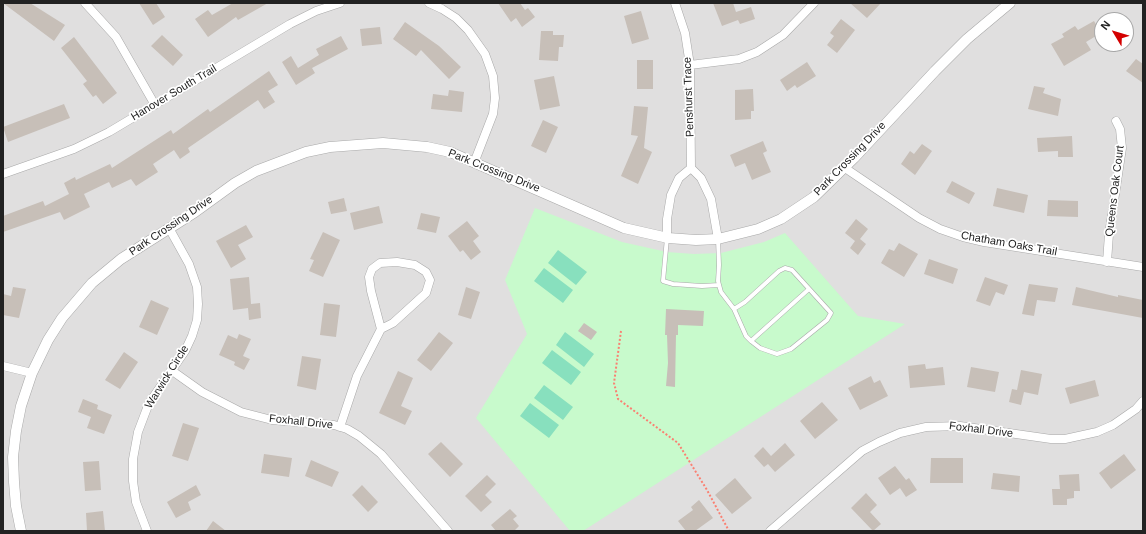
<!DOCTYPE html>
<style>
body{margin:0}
#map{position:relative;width:1146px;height:534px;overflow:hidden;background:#f2efe9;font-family:Helvetica,sans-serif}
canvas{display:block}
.frame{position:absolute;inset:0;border:4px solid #222;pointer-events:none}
.north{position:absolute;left:1094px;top:12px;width:40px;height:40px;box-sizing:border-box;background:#fff;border:1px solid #a7a7a7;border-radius:50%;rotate:308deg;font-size:11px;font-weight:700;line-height:16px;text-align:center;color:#222}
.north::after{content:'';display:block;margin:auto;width:14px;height:18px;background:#d40000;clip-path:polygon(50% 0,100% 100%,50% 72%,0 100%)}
</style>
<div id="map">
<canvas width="1146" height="534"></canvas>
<div class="frame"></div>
<div class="north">N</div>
</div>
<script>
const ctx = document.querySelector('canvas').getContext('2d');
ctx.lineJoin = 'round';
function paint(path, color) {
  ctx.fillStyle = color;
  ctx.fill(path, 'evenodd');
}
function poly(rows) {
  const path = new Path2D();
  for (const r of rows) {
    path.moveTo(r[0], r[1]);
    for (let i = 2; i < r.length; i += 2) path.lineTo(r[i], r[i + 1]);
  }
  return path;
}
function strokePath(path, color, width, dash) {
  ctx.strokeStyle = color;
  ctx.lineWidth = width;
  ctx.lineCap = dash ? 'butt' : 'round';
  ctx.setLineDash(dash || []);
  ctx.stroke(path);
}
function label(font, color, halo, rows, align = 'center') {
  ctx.font = font + ' Helvetica,sans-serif';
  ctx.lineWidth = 3.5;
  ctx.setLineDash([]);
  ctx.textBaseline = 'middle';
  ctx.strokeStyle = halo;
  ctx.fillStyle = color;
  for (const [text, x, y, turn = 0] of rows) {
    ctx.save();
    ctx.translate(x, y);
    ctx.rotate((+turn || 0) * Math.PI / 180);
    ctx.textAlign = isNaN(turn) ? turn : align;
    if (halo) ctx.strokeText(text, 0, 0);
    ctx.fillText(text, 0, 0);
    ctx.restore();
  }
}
const residential = poly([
 [3,3,1143,3,1143,531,3,531],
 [1102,20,1126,20,1126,44,1102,44]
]);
const park = poly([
 [535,208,622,242,667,252,694,254,721,253,764,242,785,233,858,316,905,324,583,531,570,531,476,418,527,334,505,280]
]);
const pitch = poly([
 [558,250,587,272,576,285,548,263],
 [544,268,573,290,563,303,534,281],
 [565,332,594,354,584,367,556,345],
 [552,350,581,372,571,385,542,363],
 [544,385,573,407,563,420,534,398],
 [530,403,559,425,549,438,520,416]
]);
const building = poly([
 [3,3,30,3,65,25,54,41],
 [139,3,156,3,165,17,153,25],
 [233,3,268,3,238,20,236,17,208,37,195,19,208,10,212,15],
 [498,3,520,3,525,10,528,8,535,17,522,27,516,18,511,22],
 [713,3,733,3,736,12,751,7,755,19,740,24,738,20,722,26],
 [850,3,881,3,867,18],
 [641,11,649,39,632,44,624,16],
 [841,19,855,30,837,53,827,45,834,36,830,33],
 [1094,21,1101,33,1086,42,1091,50,1064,66,1051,44,1064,37,1062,34,1075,26,1078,30],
 [405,22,439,46,461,67,449,79,421,50,416,56,393,39],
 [380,27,382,44,362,46,360,29],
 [541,31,553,31,553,35,564,35,563,47,559,47,558,61,539,60],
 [162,35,183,55,173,66,151,46],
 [341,36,348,49,312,68,315,73,296,85,282,62,291,56,298,68,319,55,316,49],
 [74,37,117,93,103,104,96,95,93,97,83,84,87,81,61,48],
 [1136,59,1143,64,1143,83,1126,71],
 [637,60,653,60,653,89,637,89],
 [807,62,816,76,797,88,795,85,787,91,780,80],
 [269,71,278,85,268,91,275,102,264,109,258,100,188,148,190,152,180,159,174,150,153,164,158,172,136,186,131,179,112,188,109,182,84,194,90,207,64,220,60,212,3,232,3,216,43,201,45,206,69,194,64,183,75,177,76,180,110,164,112,168,171,130,173,134,208,109,210,112],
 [554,76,560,106,540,110,534,80],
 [1034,86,1045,88,1043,93,1061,99,1058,116,1028,109],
 [753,89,754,111,751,111,751,119,735,120,735,90],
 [449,90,464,92,462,112,431,109,433,94,448,96],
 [64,104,70,118,8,142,3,127],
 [634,106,648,107,644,148,652,152,638,184,621,176,638,136,631,135],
 [543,120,558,127,546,153,531,146],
 [1072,136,1073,157,1058,157,1058,151,1038,152,1037,138],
 [763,141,767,151,763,153,771,172,752,180,745,163,735,167,730,155],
 [922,144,932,151,915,175,901,164,910,151,914,154],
 [952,181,975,193,969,204,946,192],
 [997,188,1028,195,1024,213,993,206],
 [344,198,347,211,331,214,328,202],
 [1048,200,1078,201,1078,217,1047,216],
 [379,206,383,223,354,230,350,213],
 [421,213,440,217,436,233,417,229],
 [856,219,868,229,860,239,866,244,858,255,850,248,855,241,845,233],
 [467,221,479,236,473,241,481,252,471,260,463,250,460,252,448,236],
 [246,225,253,237,238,245,246,259,231,268,216,241],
 [323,232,340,240,323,277,309,271,314,260,310,259],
 [899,243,918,254,904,277,881,263,889,249,894,251],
 [929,259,958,269,953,284,924,274],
 [249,277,251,304,260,303,261,318,249,320,248,308,233,310,230,279],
 [985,277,1008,285,1004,295,996,292,990,306,976,301],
 [1029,284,1058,288,1055,302,1037,300,1034,316,1022,314],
 [13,287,26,289,19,318,3,315,3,294,11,296],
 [466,287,480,292,471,319,458,315],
 [1076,287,1118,297,1118,295,1143,300,1143,318,1072,305],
 [151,300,169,308,157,335,139,327],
 [324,303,340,305,336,337,320,335],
 [666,309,704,311,703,326,678,325,678,335,676,335,675,387,666,386,668,363,667,335,665,335],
 [584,323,597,332,591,340,578,331],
 [439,332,453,343,431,371,417,360],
 [239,334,251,339,243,356,250,359,244,370,234,365,235,362,219,355,228,335,237,339],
 [124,352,138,362,120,389,105,380],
 [302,356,321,359,316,390,297,386],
 [925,364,926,369,943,367,945,385,910,388,908,366],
 [971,367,999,372,995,392,967,387],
 [1021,370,1042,374,1038,395,1024,392,1021,405,1009,402,1012,389,1017,390],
 [398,371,413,378,401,406,412,411,405,425,379,413],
 [871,376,874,383,880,380,888,396,860,410,848,388],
 [1095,380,1099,396,1070,404,1065,388],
 [83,399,98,405,97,409,112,415,104,434,87,428,91,417,78,412],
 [822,402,838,420,815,439,800,421],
 [183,423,199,428,188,461,172,456],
 [441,442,463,464,450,477,428,454],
 [785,443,795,455,775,472,768,464,764,467,754,456,763,447,771,456],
 [264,454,292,458,289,477,261,473],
 [1124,454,1136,470,1111,489,1099,473],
 [931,458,963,458,963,483,930,483],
 [311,460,339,472,332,487,305,476],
 [99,461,101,490,85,491,83,462],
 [895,466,906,480,909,478,917,490,906,497,900,488,890,495,878,478],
 [993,473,1020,476,1019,492,991,489],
 [1079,474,1080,491,1074,491,1074,498,1067,499,1067,505,1053,505,1052,489,1060,489,1059,475],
 [487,475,496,484,485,495,492,502,481,512,465,496],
 [735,478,752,498,732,514,715,495],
 [196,485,201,495,188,502,191,510,176,518,167,502],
 [362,485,378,502,368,512,352,495],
 [866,493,877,505,870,512,881,524,873,531,851,508],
 [699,500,713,518,695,531,686,531,678,521,693,510,691,507],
 [510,509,517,516,513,519,519,526,514,531,496,531,491,525],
 [103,511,105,531,87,531,86,513],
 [213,521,226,531,206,531]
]);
const path = poly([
 [621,331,614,383,618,399,678,443,707,490,729,531]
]);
const service = poly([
 [667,238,663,281,673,284,702,286,719,285],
 [718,239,719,265,718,281,721,292,734,309,745,302,779,271,785,268,792,270,831,313,827,320,791,349,777,354,760,348,751,341],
 [734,309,746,336,751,341,809,289]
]);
const minor = poly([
 [85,3,116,37,155,105],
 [429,3,442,9,456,18,468,30,485,54,493,76,495,98,493,114,474,163],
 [675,3,685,33,690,65,691,168,701,178,711,199,718,239],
 [690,65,739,59,757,52,783,35,814,3],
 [845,168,919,218,940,229,963,237,984,242,1143,267],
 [3,174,74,149,109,132,290,24,316,11,340,3],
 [667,238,667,219,671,195,679,178,691,168],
 [1107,262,1109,234,1122,148,1120,129,1116,121],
 [3,366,32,373],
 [171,370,202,392,241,412,272,420,334,425,347,429,359,436,381,454,448,531],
 [340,427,357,376,381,329,393,323,426,293,430,280,426,272,415,265,397,262,380,263,372,269,369,277,371,291,381,329],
 [147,531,136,502,133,481,133,459,138,432,149,403,185,351,192,336,197,320,198,304,197,287,189,264,169,228],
 [770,531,862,451,879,442,900,433,926,427,960,426,1051,439,1065,439,1097,432,1113,425,1136,409,1143,401]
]);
const tertiary = poly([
 [21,531,16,506,14,482,13,457,16,431,21,406,32,373,48,340,62,318,92,283,121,259,195,212,235,183,256,171,306,152,330,147,383,143,427,147,450,152,624,228,668,238,696,240,718,239,758,229,781,219,814,197,854,158,935,71,967,39,1010,3]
]);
const streetNames = [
 ["Hanover South Trail",174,93,-31],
 ["Penshurst Trace",689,97,-92],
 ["Park Crossing Drive",850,159,-46],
 ["Park Crossing Drive",494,171,22],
 ["Queens Oak Court",1115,191,-83],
 ["Park Crossing Drive",171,226,-34],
 ["Chatham Oaks Trail",1009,244,10],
 ["Warwick Circle",167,377,-58],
 ["Foxhall Drive",301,422,6],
 ["Foxhall Drive",981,430,7]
];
paint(residential, '#e0dfdf');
paint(park, '#c8facc');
paint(pitch, '#88e0be');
paint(building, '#c7bfb8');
strokePath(service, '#a9a9a9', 5);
strokePath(minor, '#a9a9a9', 9);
strokePath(tertiary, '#a9a9a9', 11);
strokePath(path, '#fa8072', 2, [2, 2]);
strokePath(service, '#fff', 4);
strokePath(minor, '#fff', 8);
strokePath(tertiary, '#fff', 10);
label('11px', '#222', '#fff', streetNames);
</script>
